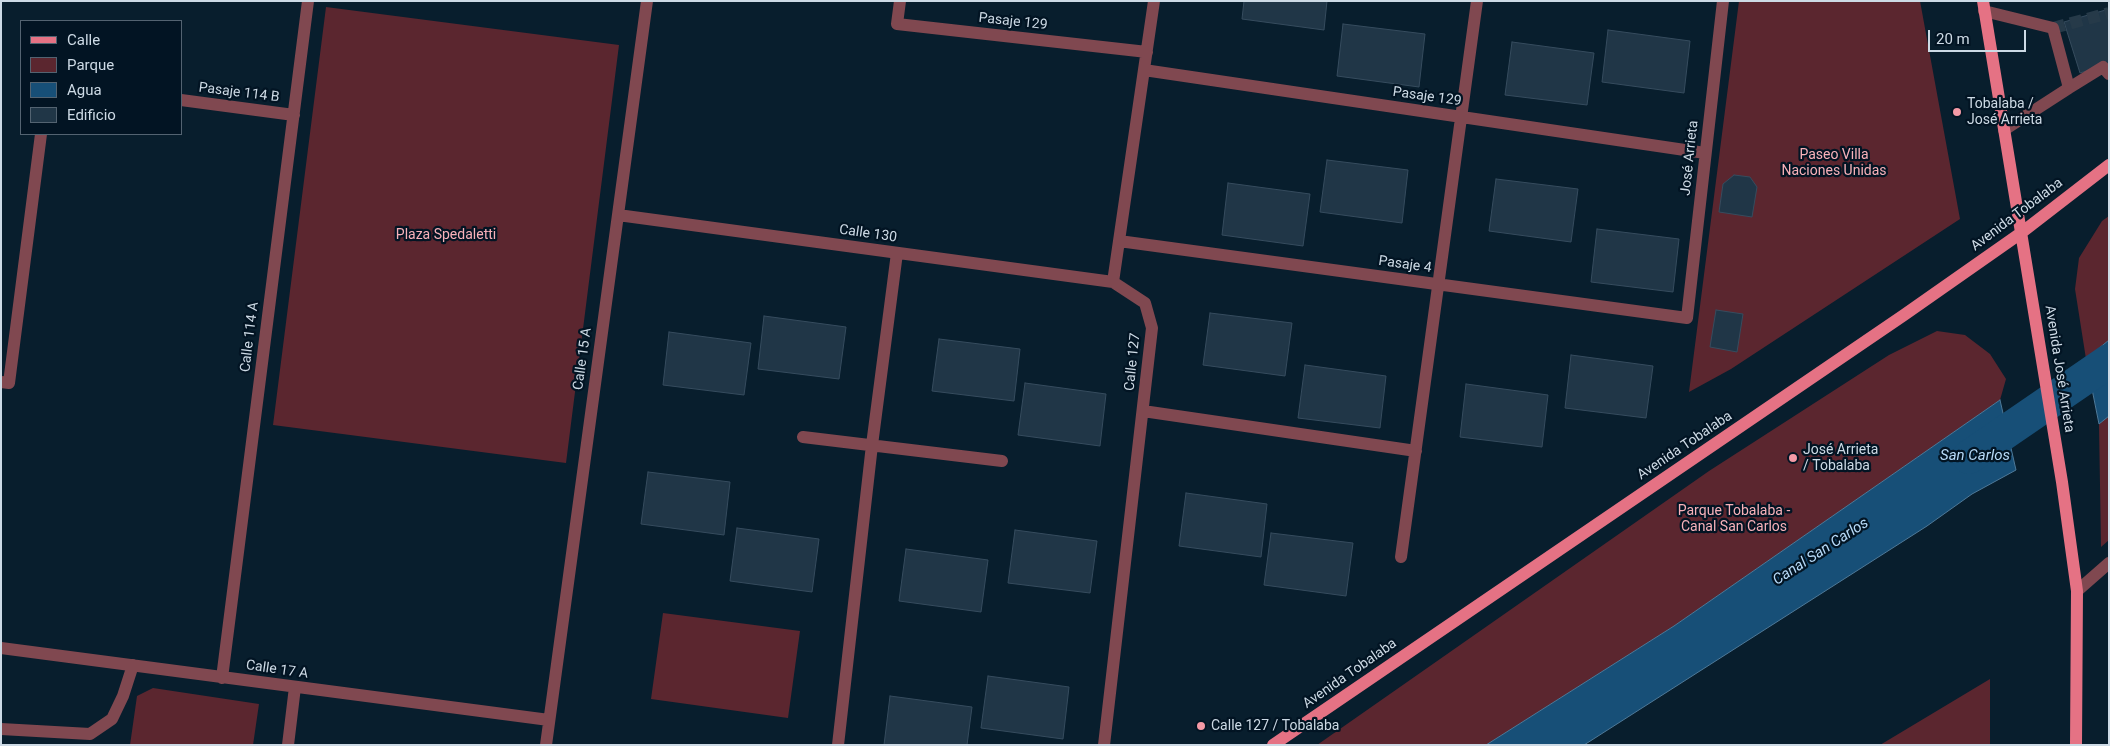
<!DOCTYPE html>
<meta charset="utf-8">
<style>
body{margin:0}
#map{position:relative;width:2110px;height:746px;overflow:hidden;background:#081e2d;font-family:Roboto,sans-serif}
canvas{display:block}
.frame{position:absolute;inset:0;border:2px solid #cddae5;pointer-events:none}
.legend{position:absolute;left:20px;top:20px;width:162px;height:115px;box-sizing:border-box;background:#021423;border:1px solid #536371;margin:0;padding:6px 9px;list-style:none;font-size:15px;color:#cddae5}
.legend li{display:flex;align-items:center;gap:10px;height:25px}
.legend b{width:25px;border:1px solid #536371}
.scale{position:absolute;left:1928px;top:30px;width:98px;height:22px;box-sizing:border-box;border:2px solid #cddae5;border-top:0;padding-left:6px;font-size:15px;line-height:18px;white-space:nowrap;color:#cddae5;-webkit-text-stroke:4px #021423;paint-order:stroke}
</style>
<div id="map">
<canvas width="2110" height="746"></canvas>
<div class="frame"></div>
<ul class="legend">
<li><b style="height:6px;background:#e57284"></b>Calle</li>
<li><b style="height:14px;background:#5b262f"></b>Parque</li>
<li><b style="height:14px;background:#174f77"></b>Agua</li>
<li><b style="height:14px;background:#203647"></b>Edificio</li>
</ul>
<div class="scale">20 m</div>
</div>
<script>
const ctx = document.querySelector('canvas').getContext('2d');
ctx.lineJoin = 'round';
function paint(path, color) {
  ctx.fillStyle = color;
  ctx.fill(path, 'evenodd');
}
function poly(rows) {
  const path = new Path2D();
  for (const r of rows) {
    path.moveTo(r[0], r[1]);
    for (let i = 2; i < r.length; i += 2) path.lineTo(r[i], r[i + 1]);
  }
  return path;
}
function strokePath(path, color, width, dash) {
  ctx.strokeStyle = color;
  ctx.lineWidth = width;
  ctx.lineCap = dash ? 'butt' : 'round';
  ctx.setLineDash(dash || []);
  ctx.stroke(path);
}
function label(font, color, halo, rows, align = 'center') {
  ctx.font = font + ' Roboto,sans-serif';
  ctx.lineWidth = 4.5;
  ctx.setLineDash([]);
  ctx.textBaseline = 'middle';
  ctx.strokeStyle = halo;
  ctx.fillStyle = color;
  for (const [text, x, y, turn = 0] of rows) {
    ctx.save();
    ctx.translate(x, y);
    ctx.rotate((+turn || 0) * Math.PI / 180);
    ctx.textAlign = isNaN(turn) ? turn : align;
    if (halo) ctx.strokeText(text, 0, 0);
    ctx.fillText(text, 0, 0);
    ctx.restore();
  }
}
const green = poly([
 [1739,1,1920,1,1960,219,1731,369,1689,392],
 [326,7,619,45,566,463,273,425],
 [2109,216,2109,340,2086,359,2075,289,2079,258,2102,221],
 [1937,331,1965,335,1990,354,2006,379,2000,400,1674,626,1486,745,1317,745,1709,471,1889,355],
 [2109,416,2109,540,2101,547,2099,424],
 [663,613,800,631,788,718,651,699],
 [1990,679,1990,745,1880,745],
 [153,688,259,704,253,745,130,745,137,696]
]);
const water = poly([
 [2109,340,2109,416,2099,424,2086,359,2109,340],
 [2000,400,2016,470,1972,494,1927,526,1584,745,1486,745,1674,626,2000,400]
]);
const canal = poly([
 [1969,457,2109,361]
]);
const building = poly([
 [1244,1,1327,1,1324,30,1242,19,1244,1],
 [2109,9,2109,64,2080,73,2064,22,2109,9],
 [1343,24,1425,34,1419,87,1337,76,1343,24],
 [1608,30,1690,41,1684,93,1602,82,1608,30],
 [1512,42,1594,53,1587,105,1505,95,1512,42],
 [1327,160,1408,170,1402,223,1320,212,1327,160],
 [1734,175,1750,177,1757,187,1752,217,1719,212,1723,184,1734,175],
 [1496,179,1578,189,1571,242,1489,231,1496,179],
 [1228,183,1310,194,1303,246,1222,235,1228,183],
 [1597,229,1679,239,1673,292,1591,282,1597,229],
 [1716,310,1743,314,1737,352,1710,347,1716,310],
 [1210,313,1292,323,1285,376,1203,365,1210,313],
 [764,316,846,327,839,379,758,369,764,316],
 [669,332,751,343,744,395,663,385,669,332],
 [939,339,1020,349,1014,401,932,391,939,339],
 [1571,355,1653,366,1646,418,1565,408,1571,355],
 [1305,365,1386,376,1380,428,1298,418,1305,365],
 [1025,383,1106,394,1100,446,1018,435,1025,383],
 [1466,384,1548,395,1542,447,1460,437,1466,384],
 [648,472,730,482,724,535,641,524,648,472],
 [1186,493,1267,504,1261,557,1179,546,1186,493],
 [737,528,819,539,812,592,730,581,737,528],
 [1015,530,1097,541,1090,593,1008,583,1015,530],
 [1271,533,1353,543,1346,596,1264,585,1271,533],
 [906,549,988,560,981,612,899,601,906,549],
 [988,676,1069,687,1063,739,981,728,988,676],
 [890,696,972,707,967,745,884,745,890,696]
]);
const minorTunnel = poly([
 [2053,28,2109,13]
]);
const minor = poly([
 [900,1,897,24,1147,52],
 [1984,11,2053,28,2069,88,2103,67,2109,74],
 [1144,70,1705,153],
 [181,100,294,115],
 [2004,130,2069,88],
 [618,215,1113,282,1145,303,1152,328,1104,745],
 [1119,241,1687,318,1723,1],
 [1113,282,1154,1],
 [1,382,9,383,41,134],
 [1143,411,1416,451],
 [803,437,1002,461],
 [1401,557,1477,1],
 [2077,591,2109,563],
 [1,648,549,720],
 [222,678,308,1],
 [1,729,90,734,112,719,123,696,133,665],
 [288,745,295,687],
 [546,745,647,1],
 [838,745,872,445,897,253]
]);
const major = poly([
 [1983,1,2062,482,2077,591,2076,745],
 [1273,745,1904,315,2021,233,2109,165]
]);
const markers = [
 [1957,112,5,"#f49aa6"],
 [1793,458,5,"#f49aa6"],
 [1201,726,5,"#f49aa6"]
];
const streetNames = [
 ["Pasaje 129",1013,22,6],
 ["Pasaje 114 B",239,93,7],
 ["Pasaje 129",1427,97,8],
 ["José Arrieta",1690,158,-84],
 ["Avenida Tobalaba",2017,215,-37],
 ["Calle 130",868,234,8],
 ["Pasaje 4",1405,265,8],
 ["Calle 114 A",250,337,-83],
 ["Calle 15 A",583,359,-82],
 ["Calle 127",1133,362,-84],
 ["Avenida José Arrieta",2059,369,81],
 ["Avenida Tobalaba",1685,446,-34],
 ["Calle 17 A",277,670,8],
 ["Avenida Tobalaba",1350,674,-35]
];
const poiNames = [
 ["Tobalaba /",1967,104],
 ["José Arrieta",1967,120],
 ["José Arrieta",1803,450],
 ["/ Tobalaba",1803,466],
 ["Calle 127 / Tobalaba",1211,726]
];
const parkNames = [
 ["Paseo Villa",1834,155],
 ["Naciones Unidas",1834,171],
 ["Plaza Spedaletti",446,235],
 ["Parque Tobalaba -",1734,511],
 ["Canal San Carlos",1734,527]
];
const waterNames = [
 ["San Carlos",1975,456],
 ["Canal San Carlos",1821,552,-33]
];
paint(green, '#5b262f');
paint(water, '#174f77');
strokePath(water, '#4e7998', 1);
strokePath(canal, '#174f77', 34);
paint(building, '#203647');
strokePath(building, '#364c5e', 1);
strokePath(minorTunnel, '#263a49', 12, [12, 6]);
strokePath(minor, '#804850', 12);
strokePath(major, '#e57284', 12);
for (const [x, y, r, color] of markers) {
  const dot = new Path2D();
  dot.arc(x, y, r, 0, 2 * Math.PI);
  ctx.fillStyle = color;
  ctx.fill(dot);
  strokePath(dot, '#021423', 2);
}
label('14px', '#cddae5', '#021423', streetNames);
label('14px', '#cddae5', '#021423', poiNames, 'left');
label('14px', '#f8b1b9', '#021423', parkNames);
label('italic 15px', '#b7daf8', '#021423', waterNames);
</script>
